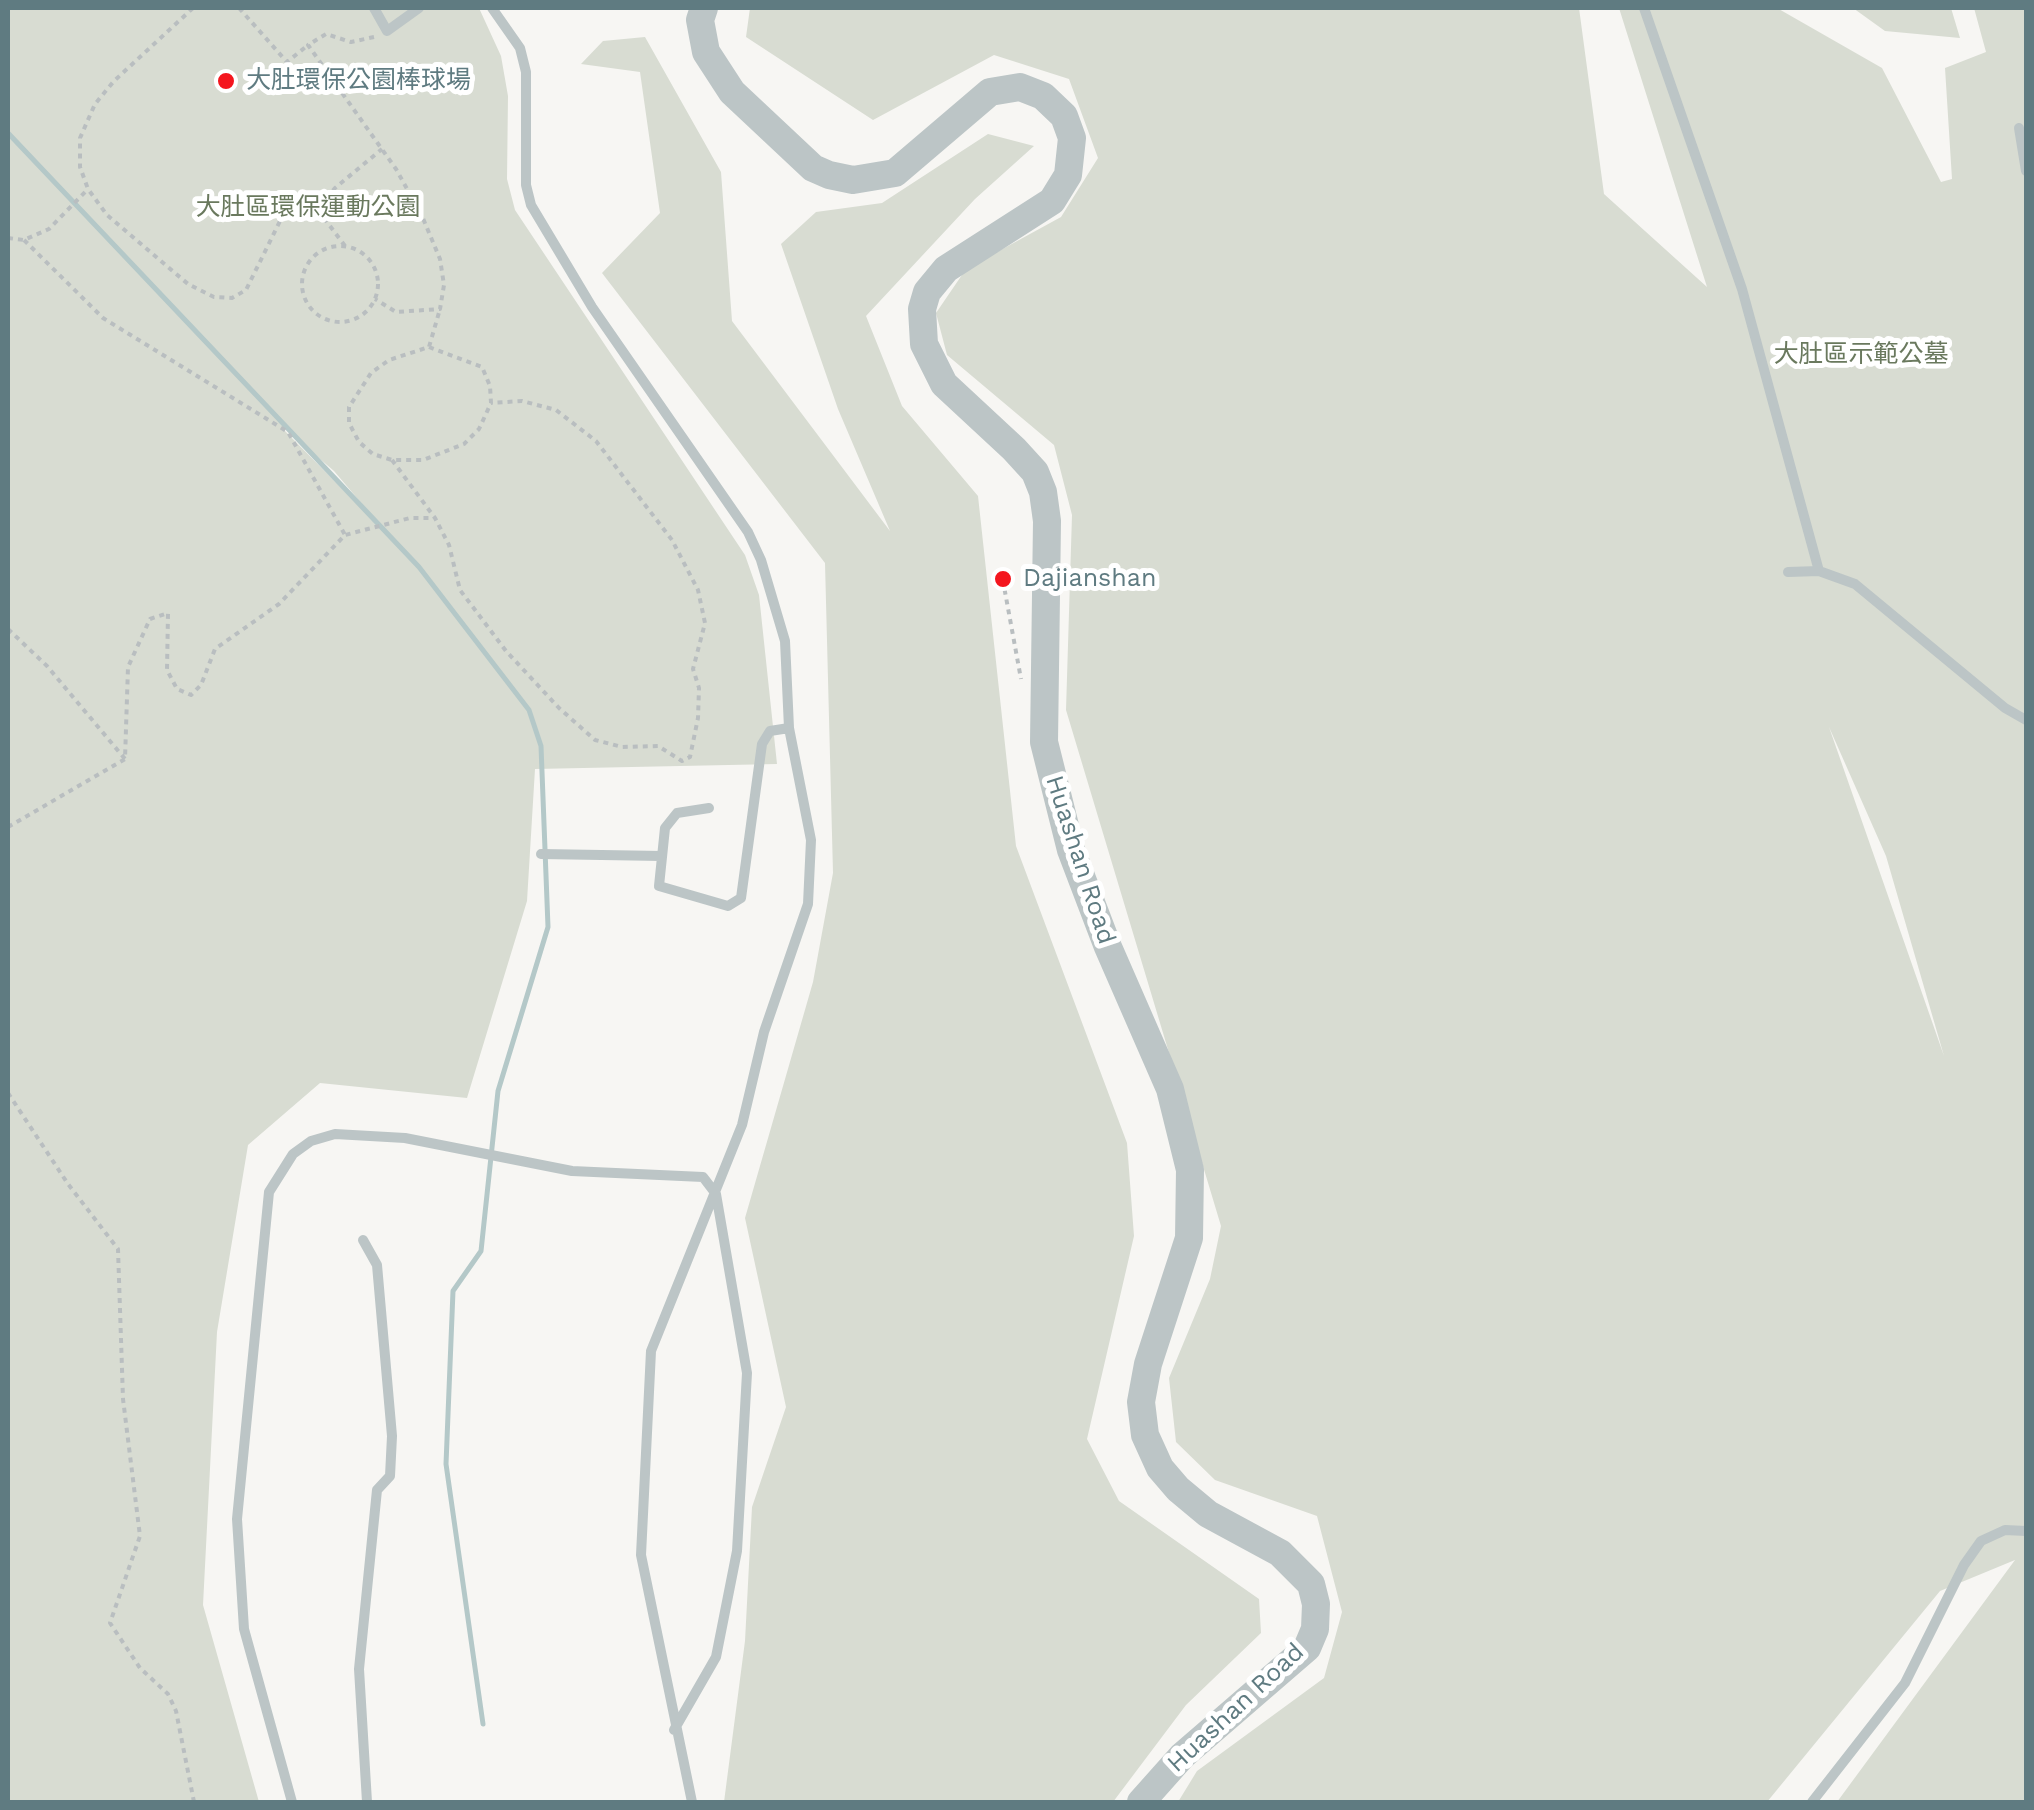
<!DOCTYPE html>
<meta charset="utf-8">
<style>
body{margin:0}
#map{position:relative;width:2034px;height:1810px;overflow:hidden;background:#f7f6f3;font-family:"Work Sans",sans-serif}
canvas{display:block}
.frame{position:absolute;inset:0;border:10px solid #5f7b81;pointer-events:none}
</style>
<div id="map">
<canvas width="2034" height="1810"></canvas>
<div class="frame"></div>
</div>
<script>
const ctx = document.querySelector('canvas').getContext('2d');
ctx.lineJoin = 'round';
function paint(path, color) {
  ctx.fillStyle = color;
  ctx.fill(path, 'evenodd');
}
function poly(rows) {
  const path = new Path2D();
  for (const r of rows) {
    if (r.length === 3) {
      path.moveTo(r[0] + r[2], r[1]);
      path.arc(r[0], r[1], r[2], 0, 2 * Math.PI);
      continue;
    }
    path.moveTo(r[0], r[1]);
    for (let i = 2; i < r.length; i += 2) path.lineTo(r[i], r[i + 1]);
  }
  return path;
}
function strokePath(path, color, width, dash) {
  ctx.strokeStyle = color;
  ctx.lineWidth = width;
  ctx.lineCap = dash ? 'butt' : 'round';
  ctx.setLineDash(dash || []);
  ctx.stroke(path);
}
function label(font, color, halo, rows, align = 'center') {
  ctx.font = font + ' "Work Sans","Noto Sans TC",sans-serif';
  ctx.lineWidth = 10;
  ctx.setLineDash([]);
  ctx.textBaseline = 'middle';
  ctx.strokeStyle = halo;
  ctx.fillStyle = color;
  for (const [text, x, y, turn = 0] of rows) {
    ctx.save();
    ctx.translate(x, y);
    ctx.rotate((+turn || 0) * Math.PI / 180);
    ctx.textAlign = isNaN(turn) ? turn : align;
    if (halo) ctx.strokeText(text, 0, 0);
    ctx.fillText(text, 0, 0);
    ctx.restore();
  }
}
const green = poly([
 [8,8,479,8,501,56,508,96,507,179,515,210,745,555,759,595,777,764,535,769,527,901,467,1098,320,1083,248,1145,217,1332,203,1605,259,1802,8,1802],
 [285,429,334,471,391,538,284,430],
 [750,8,1579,8,1604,194,1707,287,1619,8,1777,8,1882,68,1941,182,1952,179,1945,68,1986,52,1974,8,2026,8,2026,1802,1837,1802,2015,1560,1940,1591,1767,1802,1178,1802,1197,1771,1324,1678,1342,1612,1317,1516,1215,1480,1176,1442,1169,1378,1210,1279,1221,1226,1066,710,1072,515,1054,445,947,355,936,313,966,269,1061,217,1098,158,1069,79,994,55,873,120,746,37],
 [1829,727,1886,856,1944,1056],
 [1853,8,1951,8,1960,38,1885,31],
 [645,37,721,172,732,321,890,531,838,409,781,244,816,212,882,203,988,134,1034,146,975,199,866,316,902,406,978,496,1016,846,1127,1143,1134,1236,1087,1439,1119,1501,1259,1599,1261,1633,1186,1705,1113,1802,724,1802,745,1641,752,1507,786,1407,745,1218,813,982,833,873,825,563,602,273,660,213,640,72,581,64,603,41]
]);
const stream = poly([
 [8,133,419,567,529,710,541,746,548,927,498,1091,481,1251,453,1291,446,1464,483,1724]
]);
const path = poly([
 [193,8,114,81,95,104,80,138,80,167,88,189,107,215,188,284,214,297,232,298,246,290,281,219,318,209,335,188,382,149],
 [239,8,287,62,308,45],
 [374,37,351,42,326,34,308,45,396,169,422,216,440,259,444,285,440,309,396,312,375,299],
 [318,210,345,246],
 [8,238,24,240,49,229,88,189],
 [24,240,103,318,288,432,345,535],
 [340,284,38],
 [429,347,482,367,490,386,491,403,479,429,464,444,423,460,392,460,373,454,359,442,349,423,349,407,371,373,389,360,429,347,440,309],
 [392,460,435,518,449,545,460,590,506,651,559,708,595,740,622,747,658,746,682,761,690,757,698,718,699,688,693,669,705,623,698,590,672,540,596,441,556,410,522,401,491,403],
 [1001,570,1021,679],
 [8,629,47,666,125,759],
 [8,827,125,759,128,667,150,619,168,613,167,670,177,689,191,695,201,685,215,649,279,604,345,535,410,518,433,518],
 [8,1093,68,1184,118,1249,123,1399,140,1536,110,1623,140,1668,168,1694,176,1711,194,1802]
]);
const service = poly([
 [374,8,387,31,419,8],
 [492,8,520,48,526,72,526,185,531,205,592,307,748,532,761,560,785,641,789,728,811,840,808,904,764,1032,742,1125,651,1351,641,1555,692,1802],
 [1644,8,1742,289,1819,571],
 [2019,128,2026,171],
 [1788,572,1819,571,1855,584,2005,708,2026,720],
 [709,808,677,813,665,828,659,886,728,906,741,898,762,744,770,731,789,728],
 [541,854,662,856],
 [363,1240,377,1265,392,1436,390,1476,377,1490,359,1669,367,1802],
 [292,1802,244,1629,237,1519,269,1192,293,1154,311,1141,335,1134,405,1138,572,1171,703,1177,716,1194,747,1373,737,1551,716,1657,674,1730],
 [1812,1802,1905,1683,1964,1565,1981,1541,2005,1530,2026,1531]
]);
const tertiary = poly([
 [704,8,700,20,706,52,732,92,813,168,829,175,853,180,895,173,990,92,1020,87,1043,96,1064,116,1072,138,1068,175,1052,201,946,269,927,292,922,309,924,344,944,384,1014,449,1035,472,1043,492,1047,521,1044,742,1071,850,1108,947,1170,1089,1190,1170,1189,1238,1148,1364,1141,1402,1145,1435,1160,1468,1178,1489,1208,1514,1280,1553,1311,1584,1316,1604,1315,1629,1307,1648,1182,1756,1141,1802]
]);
const markers = [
 [226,81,10,"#f4161e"],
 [1003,579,10,"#f4161e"]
];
const poiNames = [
 ["大肚環保公園棒球場",246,81],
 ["Dajianshan",1023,579]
];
const parkNames = [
 ["大肚區環保運動公園",308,208],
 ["大肚區示範公墓",1861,355]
];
const streetNames = [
 ["Huashan Road",1080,860,72],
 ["Huashan Road",1236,1708,-43]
];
paint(green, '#d8dcd2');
strokePath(stream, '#b4c8c8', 5);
strokePath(path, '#b9bec0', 4, [5, 5]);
strokePath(service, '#bcc5c6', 10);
strokePath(tertiary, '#bcc5c6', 28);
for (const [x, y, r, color] of markers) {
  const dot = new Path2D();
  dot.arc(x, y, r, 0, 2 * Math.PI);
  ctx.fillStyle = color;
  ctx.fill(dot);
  strokePath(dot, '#fff', 4);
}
label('25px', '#5f7b81', '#fff', poiNames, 'left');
label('25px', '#6a795e', '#fff', parkNames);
label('25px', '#5f7b81', '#fff', streetNames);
</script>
